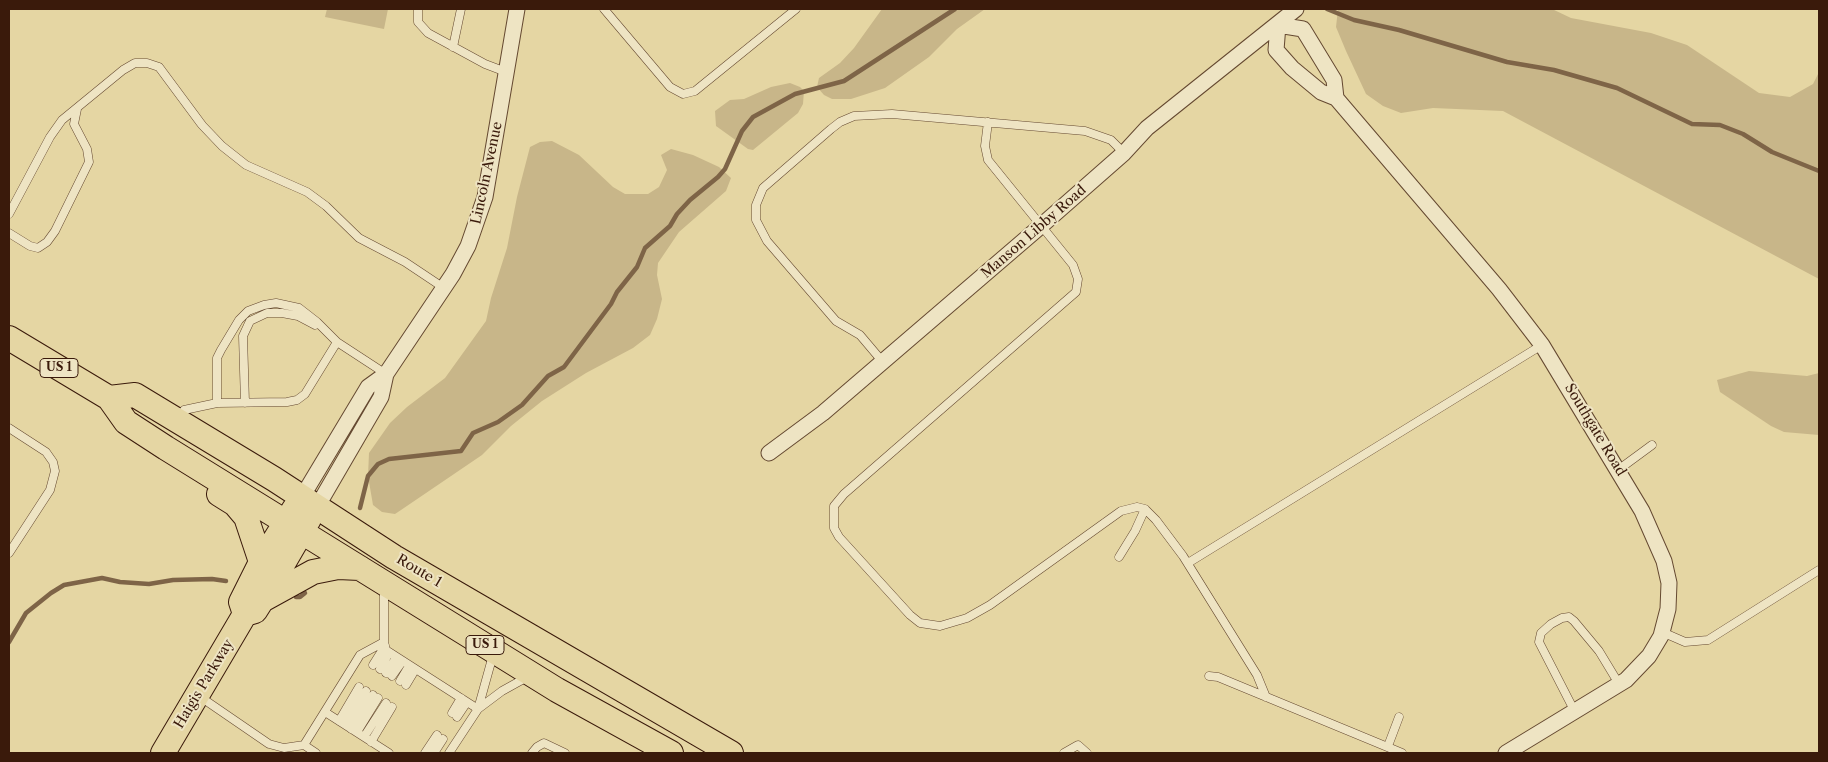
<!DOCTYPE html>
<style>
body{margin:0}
#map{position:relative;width:1828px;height:762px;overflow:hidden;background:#e5d6a3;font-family:"Libre Caslon Text",serif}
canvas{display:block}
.frame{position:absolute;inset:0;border:10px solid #3a1a0b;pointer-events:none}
</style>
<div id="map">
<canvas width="1828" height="762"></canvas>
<div class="frame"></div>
</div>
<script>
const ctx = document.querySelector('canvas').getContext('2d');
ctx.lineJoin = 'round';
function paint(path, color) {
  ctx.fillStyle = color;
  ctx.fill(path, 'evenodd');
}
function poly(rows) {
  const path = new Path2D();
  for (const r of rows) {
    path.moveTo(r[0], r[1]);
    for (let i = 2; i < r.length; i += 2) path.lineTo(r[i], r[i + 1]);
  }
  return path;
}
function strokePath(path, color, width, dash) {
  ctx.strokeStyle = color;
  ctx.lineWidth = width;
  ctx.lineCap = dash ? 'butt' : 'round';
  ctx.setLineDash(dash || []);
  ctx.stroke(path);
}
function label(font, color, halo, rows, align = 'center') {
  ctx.font = font + ' "Libre Caslon Text",serif';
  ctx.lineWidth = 4;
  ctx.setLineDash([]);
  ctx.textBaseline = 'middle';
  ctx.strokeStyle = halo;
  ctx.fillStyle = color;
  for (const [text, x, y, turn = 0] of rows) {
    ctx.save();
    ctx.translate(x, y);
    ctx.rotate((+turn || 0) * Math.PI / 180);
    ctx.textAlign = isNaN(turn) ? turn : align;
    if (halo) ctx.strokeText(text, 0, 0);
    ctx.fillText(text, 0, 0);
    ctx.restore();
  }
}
const green = poly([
 [327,9,388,9,384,29,325,17],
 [882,9,985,9,957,29,929,57,885,88,851,99,832,99,824,95,817,87,819,78,840,63,854,48],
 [1338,9,1552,9,1571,18,1651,33,1687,45,1759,93,1790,97,1813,84,1819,72,1819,279,1503,111,1433,108,1401,113,1383,106,1366,94,1346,51,1336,27],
 [790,83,800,87,804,91,803,104,798,113,753,150,748,149,716,126,715,111,730,100,744,99,771,87],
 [552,141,579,155,613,187,625,194,648,194,659,187,667,170,661,155,671,149,693,155,719,167,731,178,726,191,679,232,658,263,657,275,662,299,657,319,650,335,633,348,586,373,542,401,511,426,482,455,401,510,395,514,382,512,373,505,368,476,369,453,390,423,407,407,445,378,486,321,491,298,507,248,517,197,530,147,540,142],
 [1749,371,1807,376,1819,373,1819,435,1784,432,1771,426,1720,392,1717,380]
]);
const stream = poly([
 [1327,9,1354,20,1399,30,1507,62,1554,70,1617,88,1692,124,1720,125,1743,134,1772,152,1819,171],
 [360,508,368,476,378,464,389,459,461,451,473,433,498,422,522,405,548,376,564,367,611,304,617,292,637,267,645,248,670,226,677,214,690,200,718,177,725,169,742,131,753,117,795,94,844,81,955,9],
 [296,597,300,597,305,593],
 [9,642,26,613,51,593,64,585,102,578,120,582,149,584,173,580,212,579,226,581]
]);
const service = poly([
 [418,9,418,22,428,33,485,64,506,72],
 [604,9,670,87,683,94,695,91,796,9],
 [453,47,461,9],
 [988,122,985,146,988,160,1073,265,1078,279,1076,292,844,494,834,506,834,528,839,537,910,615,920,623,940,626,967,618,990,605,1121,511,1137,507,1145,509,1156,520,1183,556,1257,675,1266,697],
 [9,214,50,137,62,120,123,70,135,63,147,63,159,67,202,125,222,146,246,165,307,192,326,206,359,238,405,262,444,288],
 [9,233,30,246,38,248,47,242,55,231,89,162,87,149,74,124,77,109],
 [337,342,305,394,297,400,287,402,217,403,217,358,221,350,239,320,248,311,264,305,276,303,299,308,317,322,337,342,386,374],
 [882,361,860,335,836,321,767,241,756,220,756,205,763,188,831,129,840,122,854,116,892,114,1085,131,1111,140,1124,153],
 [245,403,243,336,250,321,267,313,282,313,298,316,315,325],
 [179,418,184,410,217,403],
 [9,428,46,452,53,462,55,471,50,490,9,553],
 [1618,470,1652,445],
 [1119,557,1135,531,1145,509],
 [1188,563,1542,345],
 [384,588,384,642,386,650,478,709,449,753],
 [1662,632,1685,642,1708,640,1819,570],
 [493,655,478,709,502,691,529,676],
 [373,665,385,646],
 [380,669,389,653],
 [386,673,396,658],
 [392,676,402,662],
 [1209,676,1218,677,1402,753],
 [400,681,409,666],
 [406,685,415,670],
 [199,696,269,744,284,748,304,745,316,753],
 [325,712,389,753],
 [1575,712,1539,642,1541,633,1551,624,1562,618,1569,617,1574,621,1599,651,1619,684],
 [452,713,461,698],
 [457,717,467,702],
 [339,721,359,687],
 [345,724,366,691],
 [351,729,373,695],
 [357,732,378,698],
 [364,737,386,703],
 [371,742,392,707],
 [304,745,360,655,384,642],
 [1388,746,1399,717],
 [425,753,437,735],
 [434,753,443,739],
 [532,753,537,747,544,743,565,753],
 [1064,753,1078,745,1087,753]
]);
const minor = poly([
 [1336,98,1334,80,1303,29,1278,25,1276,50,1292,68,1321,92,1336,98,1499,289,1542,345,1642,511,1664,561,1669,583,1668,609,1661,636,1649,656,1626,680,1506,753],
 [769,453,823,413,1042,225,1124,153,1147,128,1296,9],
 [302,497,368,387,386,374,453,274,468,246,485,197,517,9],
 [317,507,381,397,386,374]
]);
const primary = poly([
 [9,338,109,398,126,422,166,448,557,690,671,753],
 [109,398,135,395,274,479,394,557,731,753],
 [219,494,235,504,246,517,261,562],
 [264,599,313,572,338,567,360,568],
 [245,614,241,602,261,562,294,509],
 [163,753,245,614,255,611,262,600,309,519]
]);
const shields = [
 [59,368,38],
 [485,645,38]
];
const shieldNames = [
 ["US 1",59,368],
 ["US 1",485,645]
];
const streetNames = [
 ["Lincoln Avenue",487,173,-78],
 ["Manson Libby Road",1034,232,-41],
 ["Southgate Road",1595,430,59],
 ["Route 1",419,571,31],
 ["Haigis Parkway",204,684,-59]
];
paint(green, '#c8b689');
strokePath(stream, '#7e6447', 4.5);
strokePath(service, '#654931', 9);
strokePath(minor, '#654931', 17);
strokePath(primary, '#3a1a0b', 26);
strokePath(service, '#eee4c3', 8);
strokePath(minor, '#eee4c3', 15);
strokePath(primary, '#e5d6a3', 24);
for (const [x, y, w] of shields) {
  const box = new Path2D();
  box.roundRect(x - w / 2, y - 9.5, w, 19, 4);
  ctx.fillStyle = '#eee4c3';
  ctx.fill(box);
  strokePath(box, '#3a1a0b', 1);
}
label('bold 12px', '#3a1a0b', null, shieldNames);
label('14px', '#3a1a0b', '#eee4c3', streetNames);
</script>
